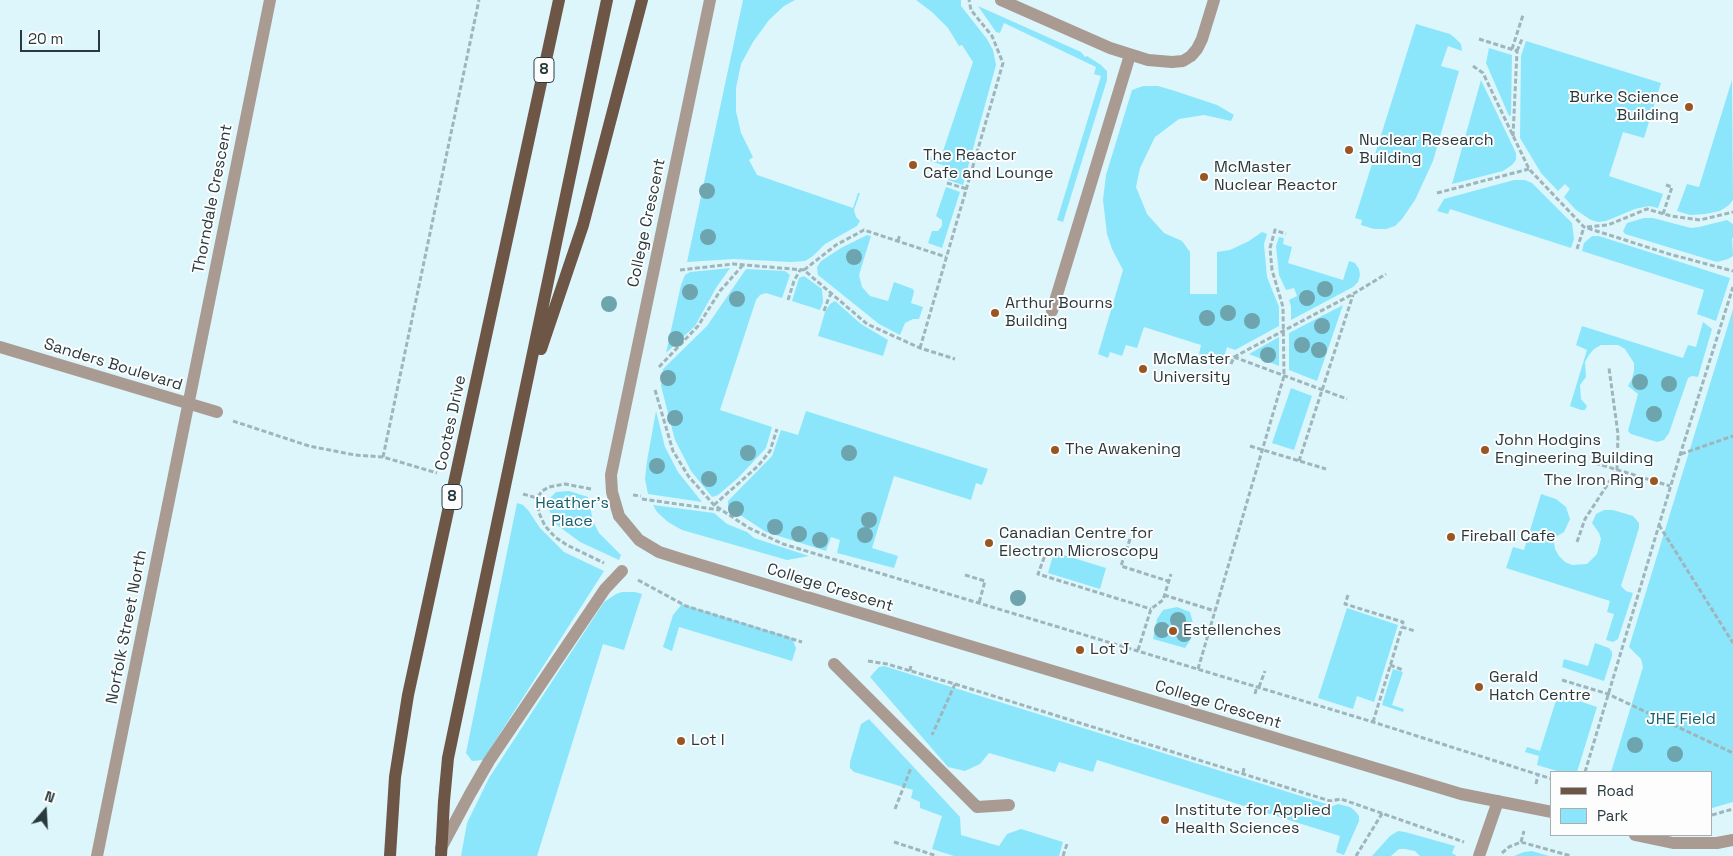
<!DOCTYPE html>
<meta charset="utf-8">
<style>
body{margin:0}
#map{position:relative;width:1733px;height:856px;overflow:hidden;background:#dcf6fc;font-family:"Space Grotesk",sans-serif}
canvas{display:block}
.legend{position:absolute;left:1550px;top:771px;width:162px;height:65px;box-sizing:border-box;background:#fdfdfd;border:1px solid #a8afb1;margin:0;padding:6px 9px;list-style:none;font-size:15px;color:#283a3e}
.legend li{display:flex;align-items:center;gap:10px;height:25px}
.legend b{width:25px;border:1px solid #a8afb1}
.north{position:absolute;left:20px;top:786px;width:50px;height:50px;-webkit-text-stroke:4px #fdfdfd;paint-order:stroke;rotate:19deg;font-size:14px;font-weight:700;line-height:20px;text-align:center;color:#283a3e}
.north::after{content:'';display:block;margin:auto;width:18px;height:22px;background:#283a3e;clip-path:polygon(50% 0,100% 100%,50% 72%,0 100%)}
.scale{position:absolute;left:20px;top:30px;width:80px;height:22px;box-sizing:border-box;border:2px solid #283a3e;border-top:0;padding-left:6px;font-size:15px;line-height:18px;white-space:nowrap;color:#283a3e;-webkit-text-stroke:4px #fdfdfd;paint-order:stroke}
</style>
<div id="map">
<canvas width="1733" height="856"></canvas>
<ul class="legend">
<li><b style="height:6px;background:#6e5646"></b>Road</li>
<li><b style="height:14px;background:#8be6fb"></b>Park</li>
</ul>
<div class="north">N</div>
<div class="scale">20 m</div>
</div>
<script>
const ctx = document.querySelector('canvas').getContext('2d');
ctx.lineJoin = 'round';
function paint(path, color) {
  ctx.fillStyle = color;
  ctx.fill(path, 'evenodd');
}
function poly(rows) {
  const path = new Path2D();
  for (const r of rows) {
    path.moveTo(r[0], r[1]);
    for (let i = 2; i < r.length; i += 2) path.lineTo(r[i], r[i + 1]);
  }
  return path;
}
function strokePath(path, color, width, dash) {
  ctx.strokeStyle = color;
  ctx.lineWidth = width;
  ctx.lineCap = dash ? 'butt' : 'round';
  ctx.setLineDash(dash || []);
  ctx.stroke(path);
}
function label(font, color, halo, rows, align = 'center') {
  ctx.font = font + ' "Space Grotesk",sans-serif';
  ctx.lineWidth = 4;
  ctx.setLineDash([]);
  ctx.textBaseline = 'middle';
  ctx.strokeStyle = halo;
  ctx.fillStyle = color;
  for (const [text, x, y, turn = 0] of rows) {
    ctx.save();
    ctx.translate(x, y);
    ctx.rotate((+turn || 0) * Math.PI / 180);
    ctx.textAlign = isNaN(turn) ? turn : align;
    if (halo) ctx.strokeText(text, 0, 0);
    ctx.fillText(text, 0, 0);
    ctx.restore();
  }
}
const green = poly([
 [743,0,795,0,784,6,769,20,753,42,741,64,736,88,736,111,741,133,753,157,749,160,757,175,853,208,858,193,860,193,854,210,856,217,860,221,857,226,825,244,813,256,805,261,791,262,734,259,687,262],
 [916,0,961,0,961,6,987,39,993,50,996,65,963,185,948,180,950,174,945,166,925,159,926,156,940,160,973,62,962,45,959,46,948,28,932,12],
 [978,6,1081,52,1085,57,1087,56,1101,65,1107,71,1107,80,1063,222,1057,220,1101,76,1094,74,1096,67,1004,23,1000,33,996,32],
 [1416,24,1450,34,1455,38,1461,44,1462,51,1448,46,1441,66,1459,71,1433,161,1415,200,1402,219,1395,226,1386,229,1374,229,1361,225,1362,220,1355,218],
 [1526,41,1661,83,1644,138,1623,132,1609,176,1663,194,1658,208,1649,206,1635,209,1606,221,1598,222,1591,220,1576,210,1564,197,1570,189,1565,184,1558,191,1541,173,1520,138,1521,56],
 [1489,48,1512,55,1511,115,1509,116,1486,63],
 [1481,80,1516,153,1516,160,1512,165,1503,171,1452,184],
 [1732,80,1733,200,1729,205,1720,211,1705,214,1690,215,1677,211,1687,184,1699,187],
 [1143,86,1158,86,1175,91,1217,105,1234,115,1231,121,1204,115,1179,119,1155,137,1140,168,1136,187,1147,214,1164,233,1182,241,1190,252,1190,294,1217,294,1217,252,1230,250,1249,241,1262,232,1267,234,1264,244,1267,277,1279,307,1279,326,1235,350,1227,347,1223,361,1199,354,1201,345,1144,327,1137,348,1126,345,1122,356,1110,352,1108,358,1098,354,1123,270,1112,249,1107,234,1103,200,1106,175,1132,90],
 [1514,180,1525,180,1532,183,1572,223,1574,239,1571,248,1450,209,1448,214,1437,211,1444,199],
 [946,187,960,192,942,248,928,243,932,231,938,231,942,226,942,220,936,216],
 [1644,218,1653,218,1691,228,1699,227,1727,220,1733,224,1733,238,1732,238,1733,256,1728,259,1717,262,1625,234,1623,231,1627,223],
 [867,235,871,236,859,275,862,287,870,296,888,301,894,282,913,289,914,292,911,303,923,307,919,319,913,319,905,323,900,335,879,324,818,275,817,267,821,261,841,248],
 [1592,236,1599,236,1730,278,1716,321,1697,314,1704,290,1582,251,1584,243],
 [1279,237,1284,238,1283,244,1292,247,1288,263,1343,280,1349,261,1355,263,1359,269,1360,275,1358,282,1353,287,1291,320,1291,306,1289,300,1297,296,1294,288,1286,290,1279,275,1276,246],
 [730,268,716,288,695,326,666,353,681,285,685,275,690,272],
 [746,269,785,271,790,275,782,298,766,293,760,295,756,300,720,410,772,427,766,448,738,478,718,495,712,497,691,471,675,440,661,386,663,369,707,326],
 [804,276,822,289,823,302,820,310,792,301,799,278],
 [835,301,861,324,888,340,883,356,818,336,825,312,830,304],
 [1343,305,1317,381,1289,370,1289,333],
 [1733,309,1733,802,1712,808,1712,772,1611,772,1643,667,1641,659,1629,647],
 [1703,322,1712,329,1698,377,1692,376,1688,378,1669,433,1664,440,1657,442,1631,434,1628,431,1638,394,1628,386,1632,379,1634,371,1634,363,1625,349,1618,345,1601,345,1594,349,1589,355,1585,362,1586,377,1580,385,1581,399,1587,406,1585,410,1581,410,1570,406,1587,350,1576,345,1582,326,1683,358,1688,345,1696,347],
 [1279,337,1279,366,1249,354],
 [1291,388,1312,396,1294,450,1272,443],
 [656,411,665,447,678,472,702,502,648,494,645,479,647,461],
 [806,411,988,469,982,485,976,483,971,500,894,476,872,548,898,556,894,568,837,553,840,540,831,537,826,551,766,532,728,507,728,501,772,456,781,430,798,435],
 [569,491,588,497,593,521,599,533,621,555,619,560,580,542,557,525,549,510,549,499,556,492],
 [1541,494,1556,499,1566,507,1570,519,1564,532,1554,538,1554,542,1555,549,1559,556,1565,562,1572,565,1587,564,1597,554,1601,539,1599,533,1592,523,1596,514,1604,510,1613,510,1633,516,1639,523,1639,528,1621,586,1626,591,1633,593,1618,639,1613,642,1606,640,1614,614,1607,612,1610,601,1506,568,1513,547,1524,550],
 [517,503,523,505,528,510,540,528,564,552,604,571,483,760,472,761,466,753],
 [653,505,714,513,727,524,747,532,754,538,809,556,787,560,682,530,668,522,657,512],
 [1054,552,1106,568,1100,589,1048,573],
 [622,592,635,592,642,594,624,650,603,644,537,856,461,856,467,823,489,778,604,602,616,594],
 [682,604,792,638,796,648,792,661,679,627,672,651,663,647,673,615],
 [1177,607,1190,612,1193,623,1191,639,1185,648,1153,639,1157,619,1163,610],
 [1347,608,1398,625,1374,702,1357,696,1353,709,1318,698],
 [1595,643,1609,648,1612,652,1612,656,1604,681,1562,667,1564,659,1588,666],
 [884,666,1333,806,1338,804,1350,807,1355,811,1359,816,1359,821,1344,855,1336,852,1340,836,1097,760,1093,772,1059,762,1055,772,989,753,980,764,965,771,948,767,870,677,879,667],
 [1393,669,1403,672,1392,705,1404,709,1403,712,1382,705],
 [1558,694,1597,707,1577,772,1560,772,1537,765,1539,756,1525,752,1527,747,1540,751],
 [869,719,960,817,961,835,999,846,1007,834,1021,829,1063,842,1059,856,954,856,932,849,942,816,920,808,920,802,911,798,913,790,854,772,850,768,850,762,861,724],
 [1398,831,1405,832,1455,846,1452,853,1457,856,1420,856,1415,851,1405,849,1399,849,1391,856,1372,856,1390,836],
 [1532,851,1549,856,1514,856,1524,852]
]);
const path = poly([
 [1479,39,1517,51,1513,136],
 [1512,49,1523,15],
 [1517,51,1522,39],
 [1473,66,1483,73,1529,169,1584,227,1669,254,1733,271],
 [947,183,967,189],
 [1437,193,1529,169],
 [1663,214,1672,187,1666,185],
 [1587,227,1608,225,1647,209,1671,216,1700,220,1733,212],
 [898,241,900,234],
 [1577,249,1584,227],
 [680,270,733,264,804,270,867,324,920,348,955,359],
 [804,270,836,245,864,230,946,257],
 [788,300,794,281,800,270],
 [824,311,829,297,832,293],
 [920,348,1003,63,992,36,971,10,969,0],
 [1234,357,1347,399],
 [1231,364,1234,357,1353,294,1386,274],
 [659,367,698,326,720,291,743,265],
 [655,390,673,451,689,477,714,505,749,528,783,544,1373,722,1552,779],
 [233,421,309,446,355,455,383,457,437,473],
 [1250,446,1326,469],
 [1681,454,1733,436],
 [383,457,479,0],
 [1299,461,1353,295],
 [1595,463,1670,486],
 [591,489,565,484,549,487,542,491,537,498,539,513,545,526,555,537,567,545,604,563],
 [523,494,537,498],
 [633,495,641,496],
 [642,499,720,510],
 [714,505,758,466,770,451,777,429],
 [1659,525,1733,643],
 [1130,539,1121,566,1168,581],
 [1577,542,1585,519,1617,470,1618,434,1609,368],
 [1047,550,1038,574,1151,609],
 [1030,552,1044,556],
 [965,575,985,581,979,603],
 [638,580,686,606,802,642],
 [1164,595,1215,611],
 [1348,595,1345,604,1403,622,1402,627,1415,631],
 [1138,650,1151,609,1163,600,1171,574],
 [868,661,887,664,955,684,932,735],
 [1390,665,1403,670],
 [1198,669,1284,376,1283,307,1272,270,1270,248,1275,230,1286,234],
 [910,671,911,665],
 [1562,680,1608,694,1733,753],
 [955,684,1330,801,1341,799,1464,842],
 [1259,687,1265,671],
 [1255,694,1257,686],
 [1373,722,1402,627],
 [1585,772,1680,455,1733,287],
 [1243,773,1244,768],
 [1536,784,1538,775],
 [895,809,911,768],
 [1712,815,1733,809],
 [894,842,937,856],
 [1521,842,1524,831],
 [1502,853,1509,847,1521,842,1571,856],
 [1063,856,1067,844],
 [1356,856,1383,812]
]);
const service = poly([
 [710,0,611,475,612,492,619,516,639,540,659,552,681,559,1461,794,1552,812],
 [1001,0,1110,48,1148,60,1172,62,1183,61,1191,56,1197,49,1202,39,1214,0],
 [1052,311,1130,55],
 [834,664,977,807,1009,805],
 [1635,835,1673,843,1717,843,1733,840],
 [441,848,470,794,489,761,605,589,622,571],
 [1479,856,1498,801]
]);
const minor = poly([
 [0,347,217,412],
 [97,856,270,0]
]);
const primary = poly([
 [541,349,583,225,642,0],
 [390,856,395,777,408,695,559,0],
 [441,856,444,801,448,758,458,710,607,0]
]);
const trees = [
 [707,191],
 [708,237],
 [854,257],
 [1325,289],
 [690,292],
 [1307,298],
 [737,299],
 [609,304],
 [1228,313],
 [1207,318],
 [1252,321],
 [1322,326],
 [676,339],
 [1302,345],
 [1319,350],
 [1268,355],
 [668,378],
 [1640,382],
 [1669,384],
 [1654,414],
 [675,418],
 [748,453],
 [849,453],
 [657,466],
 [709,479],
 [736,509],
 [869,520],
 [775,527],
 [799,534],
 [865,535],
 [820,540],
 [1018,598],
 [1178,620],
 [1162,630],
 [1184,634],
 [1635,745],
 [1675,754]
];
const markers = [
 [1689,107,5,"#985624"],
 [1349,150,5,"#985624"],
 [913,165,5,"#985624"],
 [1204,177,5,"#985624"],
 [995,313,5,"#985624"],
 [1143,369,5,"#985624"],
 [1055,450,5,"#985624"],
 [1485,450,5,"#985624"],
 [1654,481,5,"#985624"],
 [1451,537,5,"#985624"],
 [989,543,5,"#985624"],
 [1173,631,5,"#985624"],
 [1080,650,5,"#985624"],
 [1479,687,5,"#985624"],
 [681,741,5,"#985624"],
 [1165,820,5,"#985624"]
];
const shields = [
 [544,70,20],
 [452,497,20]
];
const shieldNames = [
 ["8",544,70],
 ["8",452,497]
];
const poiNames = [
 ["Burke Science",1679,98,"right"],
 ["Building",1679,116,"right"],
 ["Nuclear Research",1359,141],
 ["Building",1359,159],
 ["The Reactor",923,156],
 ["Cafe and Lounge",923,174],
 ["McMaster",1214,168],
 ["Nuclear Reactor",1214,186],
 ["Arthur Bourns",1005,304],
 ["Building",1005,322],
 ["McMaster",1153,360],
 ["University",1153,378],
 ["John Hodgins",1495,441],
 ["Engineering Building",1495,459],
 ["The Awakening",1065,450],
 ["The Iron Ring",1644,481,"right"],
 ["Canadian Centre for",999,534],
 ["Electron Microscopy",999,552],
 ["Fireball Cafe",1461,537],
 ["Estellenches",1183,631],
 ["Lot J",1090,650],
 ["Gerald",1489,678],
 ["Hatch Centre",1489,696],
 ["Lot I",691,741],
 ["Institute for Applied",1175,811],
 ["Health Sciences",1175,829]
];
const streetNames = [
 ["Thorndale Crescent",213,199,-79],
 ["College Crescent",647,223,-78],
 ["Sanders Boulevard",113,365,17],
 ["Cootes Drive",451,423,-78],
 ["College Crescent",830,588,17],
 ["Norfolk Street North",127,627,-79],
 ["College Crescent",1218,705,17]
];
const parkNames = [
 ["Heather’s",572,504],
 ["Place",572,522],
 ["JHE Field",1681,720]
];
paint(green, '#8be6fb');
strokePath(path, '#9eb5bb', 3, [5, 2.5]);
strokePath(service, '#a99b92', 12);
strokePath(minor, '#a99b92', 12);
strokePath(primary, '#6e5646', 12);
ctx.fillStyle = '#6da4ae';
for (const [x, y] of trees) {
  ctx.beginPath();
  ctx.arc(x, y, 8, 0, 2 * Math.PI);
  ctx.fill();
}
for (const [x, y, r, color] of markers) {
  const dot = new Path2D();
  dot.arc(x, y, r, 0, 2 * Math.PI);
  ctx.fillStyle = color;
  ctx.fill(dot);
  strokePath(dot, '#fdfdfd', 2);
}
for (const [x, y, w] of shields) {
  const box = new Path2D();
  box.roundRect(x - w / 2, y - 12.5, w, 25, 4);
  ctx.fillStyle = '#fdfdfd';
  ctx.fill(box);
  strokePath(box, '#283a3e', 1);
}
label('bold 15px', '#283a3e', null, shieldNames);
label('16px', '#283a3e', '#fdfdfd', poiNames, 'left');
label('16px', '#283a3e', '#fdfdfd', streetNames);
label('16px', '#13606e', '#fdfdfd', parkNames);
</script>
